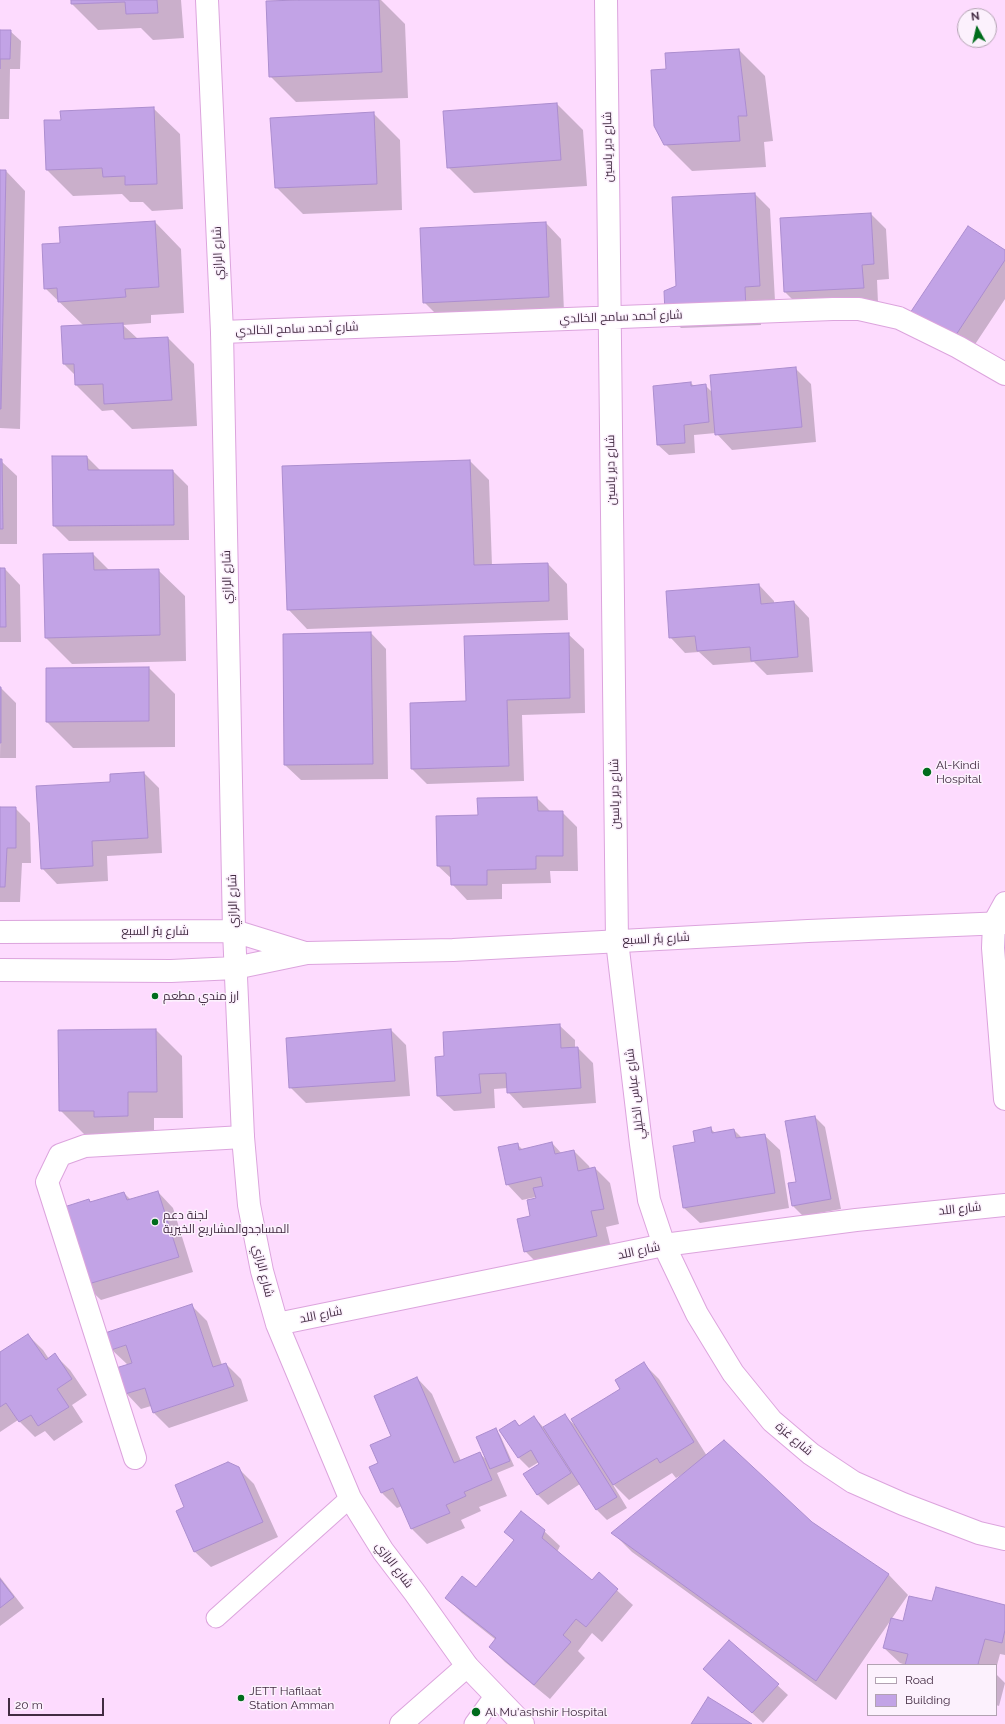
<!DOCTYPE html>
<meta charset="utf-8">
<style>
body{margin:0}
#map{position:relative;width:1005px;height:1724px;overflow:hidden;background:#fddbfe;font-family:Raleway,sans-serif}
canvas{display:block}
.legend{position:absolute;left:867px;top:1664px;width:130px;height:52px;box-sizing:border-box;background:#fcf1fd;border:1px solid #b2a2b2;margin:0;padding:5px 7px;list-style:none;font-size:12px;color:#422b42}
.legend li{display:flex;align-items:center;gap:8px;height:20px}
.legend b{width:20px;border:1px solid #b2a2b2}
.north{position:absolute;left:957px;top:8px;width:40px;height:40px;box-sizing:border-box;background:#fcf1fd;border:1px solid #b2a2b2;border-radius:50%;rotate:352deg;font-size:11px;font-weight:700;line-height:16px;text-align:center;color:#422b42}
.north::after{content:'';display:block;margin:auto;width:14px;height:18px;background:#006c1c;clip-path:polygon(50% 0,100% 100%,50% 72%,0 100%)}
.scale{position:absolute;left:8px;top:1698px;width:96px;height:18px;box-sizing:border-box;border:2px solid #422b42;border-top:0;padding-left:5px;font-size:12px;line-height:14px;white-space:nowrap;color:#422b42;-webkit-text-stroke:3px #fcf1fd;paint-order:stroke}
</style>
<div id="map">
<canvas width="1005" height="1724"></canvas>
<ul class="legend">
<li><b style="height:5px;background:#fff"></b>Road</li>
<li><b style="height:11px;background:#c2a3e6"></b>Building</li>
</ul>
<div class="north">N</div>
<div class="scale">20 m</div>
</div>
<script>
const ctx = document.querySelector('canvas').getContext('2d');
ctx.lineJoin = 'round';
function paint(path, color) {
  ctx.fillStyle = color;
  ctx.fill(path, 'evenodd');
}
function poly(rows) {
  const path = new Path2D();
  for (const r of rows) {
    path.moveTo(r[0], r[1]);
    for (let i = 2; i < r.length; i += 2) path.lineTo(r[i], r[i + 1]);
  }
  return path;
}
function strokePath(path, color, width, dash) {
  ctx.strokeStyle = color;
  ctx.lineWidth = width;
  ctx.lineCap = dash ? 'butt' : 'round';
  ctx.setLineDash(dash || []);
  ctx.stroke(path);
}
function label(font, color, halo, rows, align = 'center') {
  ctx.font = font + ' Raleway,Cairo,sans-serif';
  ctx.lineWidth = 3;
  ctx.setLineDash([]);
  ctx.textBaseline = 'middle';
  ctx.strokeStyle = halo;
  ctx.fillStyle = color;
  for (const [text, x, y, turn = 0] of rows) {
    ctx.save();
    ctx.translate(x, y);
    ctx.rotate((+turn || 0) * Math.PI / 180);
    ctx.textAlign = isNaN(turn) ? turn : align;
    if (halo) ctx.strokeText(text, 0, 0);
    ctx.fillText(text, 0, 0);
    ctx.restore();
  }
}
const shadow = poly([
 [72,0,181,0,184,38,153,40,141,28,98,30,72,4],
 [327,0,381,0,405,24,408,98,296,102,270,76],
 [0,31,10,31,21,41,20,69,10,69,9,119,0,119],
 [739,50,765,76,773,141,764,142,766,167,692,171,665,144,667,70],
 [557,104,583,130,587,186,474,193,448,167],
 [153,108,180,134,183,209,152,211,143,202,130,202,122,194,73,196,47,170,62,121],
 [373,113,400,140,402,210,303,214,276,187],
 [0,171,6,171,25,191,20,429,0,428],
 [755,194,770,209,775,301,760,302,761,325,681,328,666,313,677,287],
 [871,214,886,229,889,279,877,280,878,303,800,307,785,292,781,219],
 [155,222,181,249,184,313,151,315,151,323,123,325,138,339,168,338,194,364,197,426,132,429,113,410,102,411,76,385,75,375,64,364,84,326,45,288,61,244],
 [546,223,561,239,564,312,440,318,424,302],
 [1005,251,1005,299,968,355,911,313],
 [796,369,811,384,816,442,732,450,716,433,694,435,695,453,669,455,658,445,691,383,694,386,706,386,713,393],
 [53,457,87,457,101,471,173,471,188,486,189,540,69,541,54,526],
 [0,460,17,476,17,544,0,544],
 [470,461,489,480,492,566,548,564,567,584,568,620,307,629,288,609],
 [93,554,110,571,158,570,185,596,186,661,72,664,46,638],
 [0,569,5,569,20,585,21,642,0,642],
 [759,585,774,601,774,604,794,602,809,618,813,672,767,675,754,662,713,665,699,652,685,653,670,637],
 [371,633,386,649,388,779,301,780,285,765],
 [568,634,584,649,585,713,522,715,524,781,427,784,412,769,467,702],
 [149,668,175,694,175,747,73,748,47,722],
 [1,688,16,703,16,758,0,758],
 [144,773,159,788,162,853,107,856,108,881,57,884,42,868,112,783],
 [537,798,551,812,562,812,577,827,578,871,550,871,551,883,502,884,502,899,467,900,452,884,452,879,438,866,479,816],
 [0,808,15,808,30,823,31,863,22,863,20,902,0,902],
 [559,1025,575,1040,575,1048,578,1048,593,1063,596,1103,523,1108,508,1092,508,1088,494,1089,495,1108,454,1111,438,1096,445,1057],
 [156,1030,182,1056,183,1118,154,1118,154,1142,86,1136,60,1110],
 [391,1030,406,1045,410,1096,306,1103,290,1087],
 [815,1117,825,1127,841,1209,803,1216,793,1206],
 [711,1129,715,1133,734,1130,742,1138,764,1135,780,1150,789,1208,700,1223,684,1208,696,1143],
 [552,1143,562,1154,574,1151,589,1166,590,1169,595,1168,610,1183,619,1224,606,1227,612,1252,541,1267,525,1251,536,1197,522,1200,507,1184,517,1144,523,1150],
 [158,1192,173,1208,193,1272,101,1300,85,1285,89,1200,92,1203,124,1193,131,1200],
 [191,1305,207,1321,222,1365,226,1364,241,1379,248,1401,169,1428,154,1413,151,1406,141,1409,126,1393,128,1365,112,1350,107,1333],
 [28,1335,43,1350,49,1359,55,1355,70,1370,87,1395,72,1405,83,1422,54,1441,45,1431,35,1437,18,1420,0,1432,0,1353],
 [644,1364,659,1379,707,1456,889,1575,908,1595,836,1700,632,1552,613,1533,683,1474,676,1478,672,1473,629,1500,612,1483,627,1508,607,1520,597,1510,580,1484,548,1505,537,1494,540,1464,539,1462,529,1468,519,1458,501,1430,515,1421,520,1426,534,1417,544,1428,564,1415,577,1427,621,1389],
 [417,1378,432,1394,461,1461,479,1453,488,1461,495,1430,500,1435,514,1466,497,1473,507,1496,479,1507,481,1511,461,1520,465,1528,427,1544,412,1529,402,1506,397,1508,382,1493,370,1467,379,1464],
 [238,1468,254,1484,278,1537,211,1567,195,1552,177,1511,186,1508],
 [544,1531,560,1546,557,1552,592,1582,599,1574,633,1605,602,1642,592,1633,578,1651,585,1658,550,1699,505,1662,490,1647,496,1640,462,1613,447,1598,476,1589,515,1541,506,1532],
 [0,1577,24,1608,0,1626],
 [1005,1606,1005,1655,1000,1654,996,1669,996,1665,906,1665,900,1663,884,1648,903,1623],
 [729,1641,788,1695,763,1723,715,1679],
 [996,1674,1005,1683,999,1706,996,1705]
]);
const building = poly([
 [71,0,157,0,158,13,126,14,125,2,71,4,71,0],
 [299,0,379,0,382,72,269,77,266,1,299,0],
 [0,30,11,30,10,59,0,59,0,69,0,30],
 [739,49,747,116,738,116,740,141,664,145,654,126,651,70,666,69,665,53,739,49],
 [557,103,561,160,447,168,443,111,557,103],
 [154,107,157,184,125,185,125,176,103,177,102,168,46,170,44,120,61,120,60,111,154,107],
 [374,112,377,184,275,188,270,118,374,112],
 [0,170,6,170,1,409,0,409,0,170],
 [755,193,760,286,745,287,746,310,665,313,664,291,676,286,672,197,755,193],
 [871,213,874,264,862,265,864,288,784,292,780,218,871,213],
 [155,221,159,287,125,289,126,297,58,302,57,288,44,289,42,244,60,243,59,227,155,221],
 [546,222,549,297,423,303,420,228,546,222],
 [968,226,1005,250,1005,260,952,341,910,313,968,226],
 [123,323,124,339,168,337,172,400,104,404,103,384,75,385,74,364,63,364,61,326,123,323],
 [796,367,802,427,715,435,710,375,796,367],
 [691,382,691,386,706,384,709,422,684,425,685,443,657,445,653,386,691,382],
 [52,456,87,456,88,470,173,470,174,525,53,526,52,456],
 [0,459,2,459,3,529,0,529,0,459],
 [470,460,474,565,548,563,549,601,287,610,282,466,470,460],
 [93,553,94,570,159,569,160,635,45,638,43,554,93,553],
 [0,568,5,568,6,627,0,627,0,568],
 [759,584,761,604,794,601,798,657,751,661,750,647,697,651,695,636,669,638,666,591,759,584],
 [371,632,373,764,284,765,283,634,371,632],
 [569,633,570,698,507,700,509,766,411,769,410,703,466,701,464,636,569,633],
 [149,667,149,721,46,722,46,668,149,667],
 [0,687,1,687,1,743,0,743,0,687],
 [144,772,148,838,92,841,93,866,41,869,36,786,110,782,110,774,144,772],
 [537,797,538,811,563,811,563,856,536,856,536,869,487,870,487,885,451,885,450,866,437,866,436,816,478,815,477,798,537,797],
 [0,807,16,807,16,848,7,848,5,887,0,887,0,807],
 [560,1024,561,1048,578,1047,581,1088,507,1093,506,1073,479,1074,481,1093,437,1096,435,1057,444,1056,443,1032,560,1024],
 [156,1029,157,1092,128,1092,128,1116,94,1117,94,1111,59,1111,58,1030,156,1029],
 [391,1029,395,1081,289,1088,286,1038,391,1029],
 [815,1116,831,1199,792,1206,788,1183,796,1182,785,1121,815,1116],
 [711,1127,712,1133,734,1129,736,1138,765,1134,775,1193,683,1208,673,1146,695,1142,693,1131,711,1127],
 [552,1142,555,1154,574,1150,578,1171,595,1167,604,1209,591,1211,597,1236,524,1252,517,1219,530,1216,527,1200,536,1198,533,1188,543,1186,541,1177,506,1185,498,1147,518,1143,519,1150,552,1142],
 [158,1191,179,1257,85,1285,61,1208,89,1199,90,1202,124,1192,127,1200,158,1191],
 [192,1304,213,1367,226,1363,234,1386,153,1413,145,1388,125,1394,116,1368,132,1363,126,1345,111,1350,105,1333,192,1304],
 [28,1334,46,1360,55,1353,72,1379,57,1389,69,1407,38,1426,31,1415,19,1422,6,1403,0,1407,0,1352,28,1334],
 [644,1362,694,1442,660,1463,657,1458,613,1485,571,1419,620,1389,615,1380,644,1362],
 [417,1377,454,1463,480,1452,492,1480,464,1492,466,1496,446,1505,450,1513,411,1529,393,1488,381,1493,369,1467,378,1463,370,1445,391,1436,374,1396,417,1377],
 [565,1414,617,1497,596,1510,543,1427,565,1414],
 [534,1416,571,1473,537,1495,523,1474,539,1464,531,1450,518,1458,499,1430,515,1420,519,1426,534,1416],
 [496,1428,510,1461,490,1469,476,1437,496,1428],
 [724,1440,812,1522,889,1574,816,1681,611,1533,724,1440],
 [228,1462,239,1467,263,1522,194,1552,176,1511,184,1507,175,1485,228,1462],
 [521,1511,545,1530,542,1538,592,1580,599,1572,618,1589,586,1627,576,1619,563,1635,571,1642,534,1685,489,1647,496,1638,445,1598,462,1576,476,1587,514,1540,504,1532,521,1511],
 [0,1579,14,1597,0,1608,0,1579],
 [936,1587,1005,1605,1005,1630,1002,1643,985,1639,978,1664,982,1665,905,1665,908,1654,883,1648,891,1618,903,1621,909,1596,932,1601,936,1587],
 [729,1640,779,1684,752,1713,703,1669,729,1640],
 [708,1697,752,1724,691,1724,708,1697]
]);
const lane = poly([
 [216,1618,350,1498],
 [474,1724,495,1695]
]);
const street = poly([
 [606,0,617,941,641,1144,649,1200,664,1245,697,1314,733,1373,772,1421,811,1454,853,1482,903,1504,979,1533,1005,1539],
 [222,332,833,309,859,309,899,318,958,347,1005,374],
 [1005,903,994,923,993,948,1005,1099],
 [135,1458,47,1182,60,1155,85,1146,243,1137],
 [401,1724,467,1666]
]);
const secondary = poly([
 [207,0,222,332,234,931,243,1137,249,1205,262,1271,277,1324,350,1498,383,1551,415,1593,467,1666,523,1724],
 [0,932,234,931,305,953],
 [0,970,171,971,235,968,307,953,453,950,808,931,1005,923],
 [277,1324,664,1245,856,1220,1005,1205]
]);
const markers = [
 [927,772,5,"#006c1c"],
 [155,996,4,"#006c1c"],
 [155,1222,4,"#006c1c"],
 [241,1698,4,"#006c1c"],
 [476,1712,5,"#006c1c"]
];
const streetNames = [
 ["شارع دير ياسين",608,147,-91],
 ["شارع الرازي",218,253,-92],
 ["شارع أحمد سامح الخالدي",621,317,-2],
 ["شارع أحمد سامح الخالدي",297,329,-2],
 ["شارع دير ياسين",611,470,-91],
 ["شارع الرازي",227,577,-91],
 ["شارع دير ياسين",615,794,-91],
 ["شارع الرازي",233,901,-91],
 ["شارع بئر السبع",155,931],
 ["شارع بئر السبع",656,939,-3],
 ["شارع عباس الخليلي",635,1094,-97],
 ["شارع اللد",960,1209,-6],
 ["شارع اللد",639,1251,-12],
 ["شارع الرازي",263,1271,76],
 ["شارع اللد",321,1315,-11],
 ["شارع غزة",794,1439,40],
 ["شارع الرازي",394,1565,53]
];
const poiNames = [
 ["Al-Kindi",936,765],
 ["Hospital",936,779],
 ["ارز مندي مطعم",163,996],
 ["لجنة دعم",163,1215],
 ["المساجدوالمشاريع الخيرية",163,1229],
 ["JETT Hafilaat",249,1691],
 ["Station Amman",249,1705],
 ["Al Mu'ashshir Hospital",485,1712]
];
paint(shadow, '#0003');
paint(building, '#c2a3e6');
strokePath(building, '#ac8dcf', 1);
strokePath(lane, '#dca4dd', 21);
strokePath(street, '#dca4dd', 24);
strokePath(secondary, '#dca4dd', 24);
strokePath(lane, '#fff', 19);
strokePath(street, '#fff', 22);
strokePath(secondary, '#fff', 22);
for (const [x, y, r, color] of markers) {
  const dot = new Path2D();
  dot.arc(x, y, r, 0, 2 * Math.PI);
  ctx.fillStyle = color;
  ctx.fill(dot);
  strokePath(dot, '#fcf1fd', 1.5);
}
label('12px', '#422b42', '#fcf1fd', streetNames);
label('12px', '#422b42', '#fcf1fd', poiNames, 'left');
</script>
